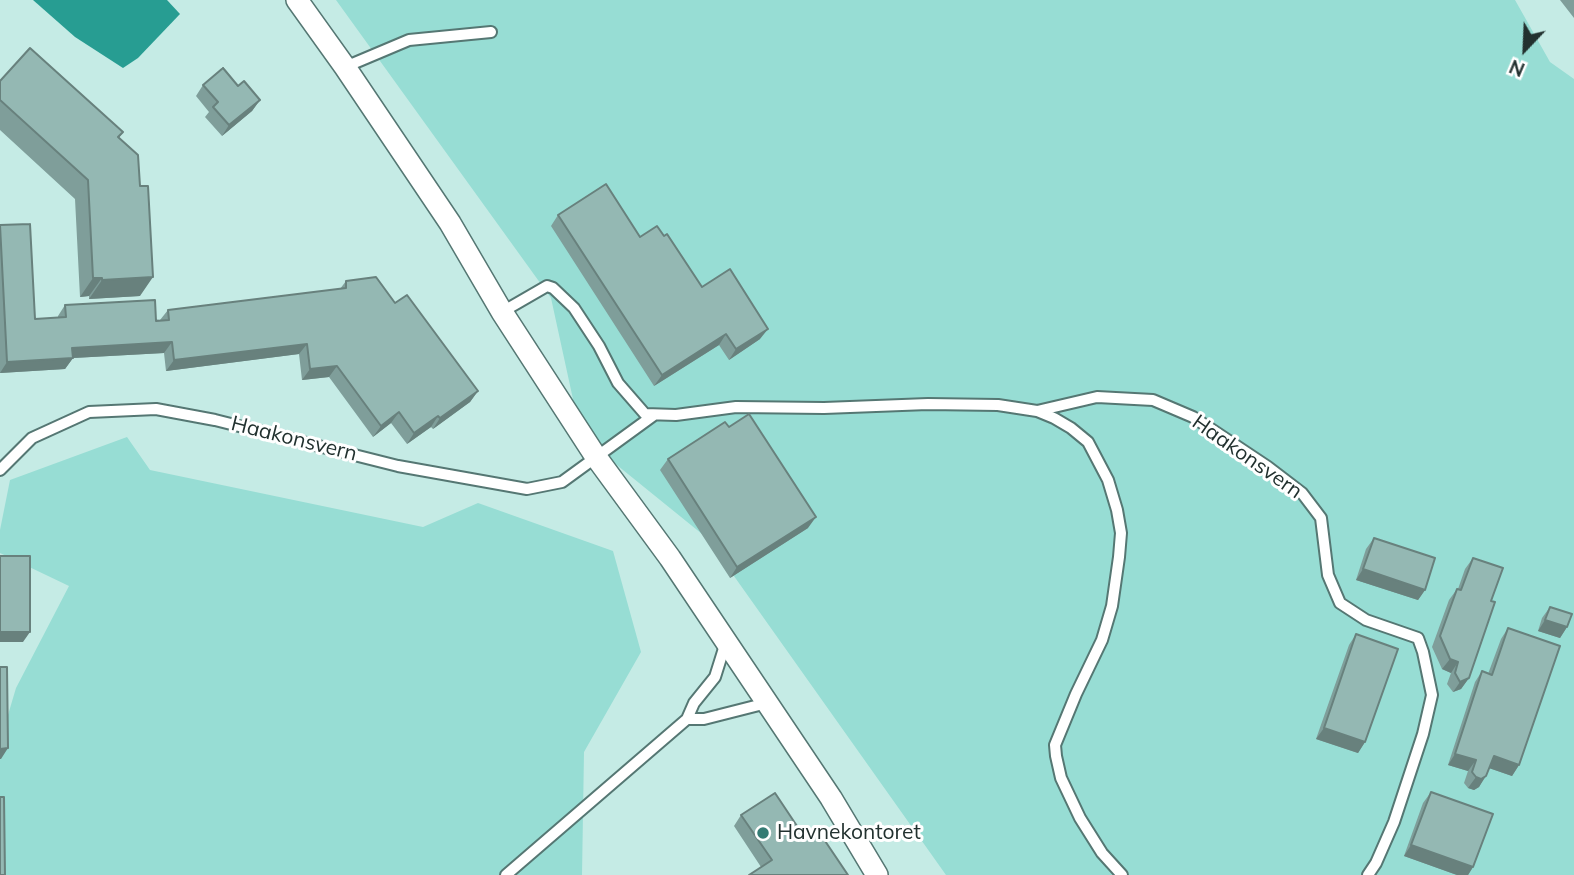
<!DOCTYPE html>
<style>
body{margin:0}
#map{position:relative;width:1574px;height:875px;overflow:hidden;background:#c5ebe5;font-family:Mulish,sans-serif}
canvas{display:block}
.north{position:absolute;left:1490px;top:14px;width:70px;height:70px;-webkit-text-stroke:5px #fff;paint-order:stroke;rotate:203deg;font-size:19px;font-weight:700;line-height:28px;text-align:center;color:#22312f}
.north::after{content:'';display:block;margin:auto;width:24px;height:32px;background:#22312f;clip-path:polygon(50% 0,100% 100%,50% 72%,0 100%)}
</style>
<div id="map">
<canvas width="1574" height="875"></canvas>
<div class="north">N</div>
</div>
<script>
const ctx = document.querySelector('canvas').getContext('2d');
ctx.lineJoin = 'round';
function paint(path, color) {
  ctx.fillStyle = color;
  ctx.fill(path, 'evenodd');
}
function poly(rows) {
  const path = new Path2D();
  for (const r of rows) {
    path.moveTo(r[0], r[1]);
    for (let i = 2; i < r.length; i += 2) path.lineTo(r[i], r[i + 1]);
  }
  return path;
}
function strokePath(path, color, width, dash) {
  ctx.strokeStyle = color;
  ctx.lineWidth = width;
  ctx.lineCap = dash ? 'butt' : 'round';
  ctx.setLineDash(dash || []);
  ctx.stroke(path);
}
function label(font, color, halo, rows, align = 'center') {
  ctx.font = font + ' Mulish,sans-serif';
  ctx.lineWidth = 6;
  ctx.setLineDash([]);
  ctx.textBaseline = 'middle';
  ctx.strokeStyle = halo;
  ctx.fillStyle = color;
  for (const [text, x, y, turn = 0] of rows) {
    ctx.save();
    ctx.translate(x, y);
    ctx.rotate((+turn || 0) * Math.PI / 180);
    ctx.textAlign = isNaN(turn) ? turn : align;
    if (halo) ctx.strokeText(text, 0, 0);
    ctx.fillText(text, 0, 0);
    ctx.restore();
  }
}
const green = poly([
 [336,0,1515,0,1550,62,1574,79,1574,875,946,875,707,538,581,436,551,298],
 [127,437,150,470,423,527,478,503,613,551,641,652,584,752,582,875,0,875,0,742,16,688,69,586,0,553,0,530,10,480]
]);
const water = poly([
 [33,0,167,0,180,14,138,58,123,68,75,37]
]);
const service = poly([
 [345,67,409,40,491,32],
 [502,312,547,286,553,288,574,308,599,346,618,383,645,414,676,415,736,407,824,408,928,404,998,405,1037,411,1054,418,1071,428,1088,442,1108,480,1117,510,1121,533,1119,557,1112,606,1102,640,1076,694,1055,745,1056,756,1061,778,1080,818,1102,853,1122,875],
 [1037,411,1097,397,1153,400,1193,417,1268,467,1302,493,1321,518,1328,575,1340,603,1366,620,1418,638,1423,652,1432,695,1423,734,1394,822,1376,863,1368,875],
 [0,470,32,438,89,412,156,409,215,420,398,466,527,489,562,482,654,415],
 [687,719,704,719,767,703],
 [506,875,687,719,694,703,715,677,726,642]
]);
const minor = poly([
 [297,0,345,67,450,223,502,312,596,457,670,558,831,798,877,875]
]);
const wall = poly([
 [1560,0,1574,0,1574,18],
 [0,81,123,132,119,138,140,296,89,299,89,296,80,297,75,199,0,130],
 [203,85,238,86,260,100,252,111,222,136,205,117,209,112,196,96],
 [558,215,640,237,702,287,760,339,729,360,719,345,654,386,551,226],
 [0,225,35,319,58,318,58,316,65,305,160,320,168,310,340,289,346,281,395,303,478,391,470,402,433,429,431,427,407,444,391,423,373,437,329,377,302,380,299,354,166,371,164,353,73,358,65,369,0,373],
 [668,459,808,528,730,578,660,470],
 [1374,538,1425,590,1418,600,1356,580,1366,549],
 [1473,558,1491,601,1469,678,1461,689,1453,692,1447,684,1451,673,1442,669,1432,647,1449,600,1457,589,1458,589,1465,569],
 [1550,607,1567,627,1560,638,1538,631,1542,618],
 [1508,628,1519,765,1512,776,1489,768,1479,787,1474,790,1468,788,1464,783,1468,771,1448,765,1475,682,1482,671,1488,674,1501,639],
 [1356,634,1365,742,1358,753,1316,739,1349,645],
 [1431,792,1473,867,1468,875,1457,875,1404,856,1423,803],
 [741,815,805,838,761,867,734,826]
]);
const shadedWall = poly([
 [260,100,252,111,222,136,229,125],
 [153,277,140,296,89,299,102,280],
 [93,278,102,278,89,296,80,297],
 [768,329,760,339,729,360,736,349],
 [726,334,719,345,654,386,662,375],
 [172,342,164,353,73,358,65,369,0,373,7,362,72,348],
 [307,344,299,354,166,371,174,360],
 [337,366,329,377,302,380,310,369],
 [478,391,470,402,433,429,440,418],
 [399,412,391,423,373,437,381,426],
 [438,416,431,427,407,444,414,433],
 [816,517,808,528,730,578,737,567],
 [1363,569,1425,590,1418,600,1356,580],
 [1545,620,1567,627,1560,638,1538,631],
 [0,632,30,632,23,642,0,642],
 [1450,659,1458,662,1451,673,1442,669],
 [1469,678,1461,689,1453,692,1460,682],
 [1324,728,1365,742,1358,753,1316,739],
 [8,748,1,759,0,759,0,749],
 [1455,754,1476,760,1468,771,1448,765],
 [1494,756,1519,765,1512,776,1486,767],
 [1486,776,1479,787,1474,790,1468,788,1476,777],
 [1411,845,1473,867,1468,875,1457,875,1404,856]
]);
const building = poly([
 [30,48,123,132,118,137,138,155,140,186,148,186,153,277,102,280,102,278,93,278,88,180,0,100,0,81,30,48],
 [223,68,238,86,244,81,260,100,229,125,213,107,218,102,203,85,223,68],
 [606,184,640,237,657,226,664,236,667,234,702,287,730,269,768,329,736,349,726,334,662,375,558,215,606,184],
 [30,224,35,319,66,317,65,305,155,300,156,321,169,320,168,310,346,288,346,281,376,277,395,303,407,295,478,391,440,418,438,416,414,433,399,412,381,426,337,366,310,369,307,344,174,360,172,342,72,348,73,358,7,362,0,225,30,224],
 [749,414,816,517,737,567,668,459,725,422,729,427,749,414],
 [1374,538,1435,558,1425,590,1363,569,1374,538],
 [0,556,30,556,30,632,0,632,0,556],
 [1473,558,1503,568,1491,601,1495,602,1469,678,1460,682,1455,673,1458,662,1450,659,1440,636,1457,589,1461,590,1473,558],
 [1550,607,1572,614,1567,627,1545,620,1550,607],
 [1508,628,1560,646,1519,765,1494,756,1486,776,1481,779,1476,777,1472,772,1476,760,1455,754,1482,671,1492,675,1508,628],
 [1356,634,1398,649,1365,742,1324,728,1356,634],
 [0,667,7,667,8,748,0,749,0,667],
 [1431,792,1493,814,1473,867,1411,845,1431,792],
 [775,793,805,838,817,829,848,875,749,875,772,860,741,815,775,793],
 [0,797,4,797,5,875,0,875,0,797]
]);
const markers = [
 [763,833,7,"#347b73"]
];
const streetNames = [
 ["Haakonsvern",294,439,14],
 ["Haakonsvern",1247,457,35]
];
const poiNames = [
 ["Havnekontoret",777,833]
];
paint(green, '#97ddd4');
paint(water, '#279d92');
strokePath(service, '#557773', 14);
strokePath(minor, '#557773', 24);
strokePath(service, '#fff', 10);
strokePath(minor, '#fff', 21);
paint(wall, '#7f9e9a');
paint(shadedWall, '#68817d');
paint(building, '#94b8b3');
strokePath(building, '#68817d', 2);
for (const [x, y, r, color] of markers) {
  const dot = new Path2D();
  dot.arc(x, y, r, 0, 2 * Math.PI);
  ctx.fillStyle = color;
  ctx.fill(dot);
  strokePath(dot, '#fff', 2.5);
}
label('21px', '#22312f', '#fff', streetNames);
label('21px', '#22312f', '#fff', poiNames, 'left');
</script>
